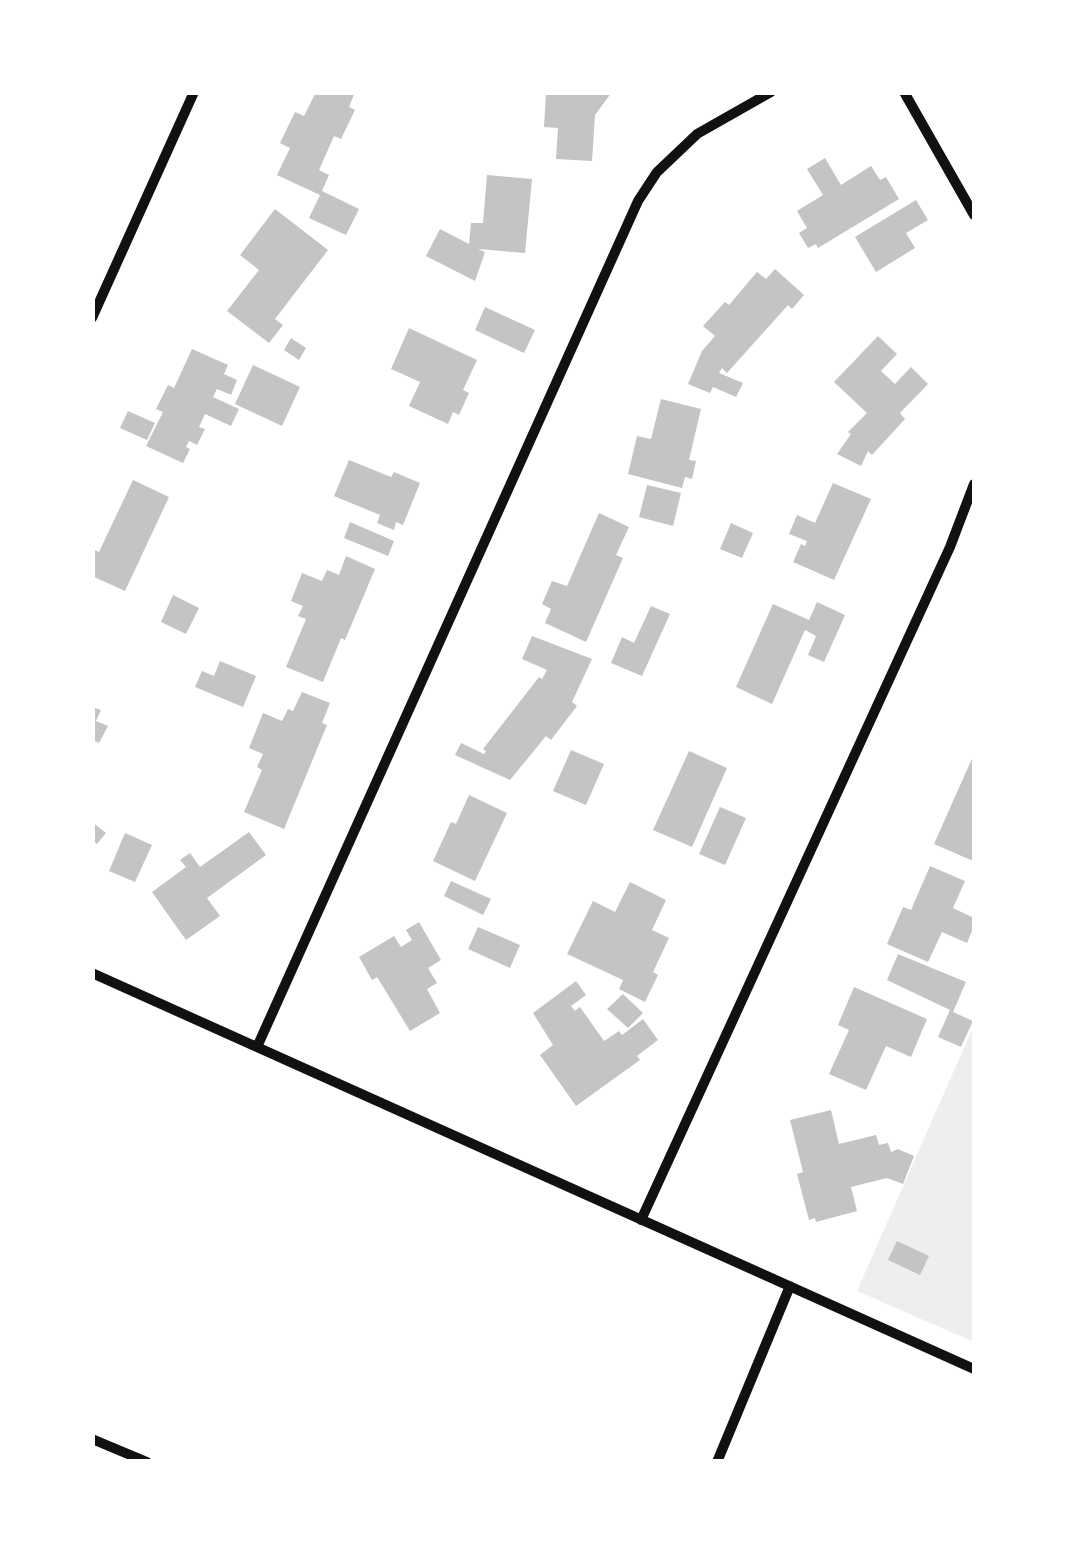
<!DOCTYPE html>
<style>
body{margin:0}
#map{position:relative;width:1067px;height:1554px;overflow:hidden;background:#fff;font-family:"Crimson Pro",serif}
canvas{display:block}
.frame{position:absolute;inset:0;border:95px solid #fff;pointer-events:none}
</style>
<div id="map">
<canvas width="1067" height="1554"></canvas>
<div class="frame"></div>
</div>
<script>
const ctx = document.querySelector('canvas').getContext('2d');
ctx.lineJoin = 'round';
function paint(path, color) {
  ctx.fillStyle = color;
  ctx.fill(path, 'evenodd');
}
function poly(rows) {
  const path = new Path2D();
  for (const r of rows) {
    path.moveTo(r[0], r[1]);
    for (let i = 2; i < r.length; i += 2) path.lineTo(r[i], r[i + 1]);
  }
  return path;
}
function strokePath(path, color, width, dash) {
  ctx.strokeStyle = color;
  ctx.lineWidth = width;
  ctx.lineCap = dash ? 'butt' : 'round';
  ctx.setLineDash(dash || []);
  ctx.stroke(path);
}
const green = poly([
 [974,1025,974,1342,857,1291]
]);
const building = poly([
 [316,92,355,92,349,107,355,110,341,139,334,136,319,170,329,175,322,191,359,209,346,235,309,218,320,195,277,175,290,148,280,143,295,112,304,116],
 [546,92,612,92,595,115,592,161,556,159,558,128,544,127],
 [825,158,841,185,871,166,880,180,886,177,899,199,818,248,816,244,808,248,799,233,807,228,797,211,823,195,807,169],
 [487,175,532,179,525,253,478,249,485,252,475,281,426,256,440,229,469,244,471,223,483,223],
 [916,200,928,220,906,233,915,248,876,272,855,237],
 [275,209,328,250,275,319,283,325,269,343,227,311,259,270,240,255],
 [775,269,804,295,792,309,788,305,727,373,722,368,719,373,743,383,736,397,713,387,710,393,688,384,702,351,715,336,703,326,725,302,729,305,757,272,766,279],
 [485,307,535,330,524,353,475,330],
 [409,328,477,360,463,390,469,393,459,415,453,412,448,424,409,406,420,382,391,369],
 [878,336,897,354,881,371,895,384,911,367,928,384,900,413,905,419,872,455,868,451,861,466,837,454,851,434,848,432,867,413,834,382],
 [291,338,306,348,299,360,284,350],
 [192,349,228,365,224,374,237,380,231,395,217,389,213,397,239,409,231,426,205,414,199,427,205,429,197,445,189,441,186,447,190,449,183,463,146,446,163,412,156,409,168,385,174,388],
 [253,365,300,387,282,426,235,404],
 [661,399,701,409,689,460,696,461,692,479,685,477,682,488,628,474,637,436,651,439],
 [128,411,155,423,147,440,120,428],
 [349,460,391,477,394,472,420,483,403,525,396,522,394,530,377,523,380,515,334,496],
 [133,480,169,497,125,591,92,576,92,549,99,552],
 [833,483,871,499,834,580,793,562,801,544,805,546,807,541,789,534,797,515,815,523],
 [647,485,681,493,673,526,639,517],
 [599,513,629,527,616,555,623,558,586,642,545,623,551,609,542,604,552,581,567,586],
 [350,522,394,541,388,556,344,538],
 [731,523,753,533,742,558,720,549],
 [346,556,375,569,345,640,341,638,323,682,286,667,306,619,298,616,303,606,291,601,302,573,322,581,327,570,339,575],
 [173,595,199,608,186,634,161,622],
 [817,602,845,615,824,662,808,655,816,636,805,630,772,704,736,687,773,604,809,620],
 [651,606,670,614,642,676,611,663,622,637,634,643],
 [532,636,592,659,572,702,577,706,551,740,546,736,510,780,455,755,461,743,484,754,486,751,483,749,539,677,542,679,547,670,522,659],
 [220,661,256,676,243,707,195,687,202,671,214,676],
 [302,692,330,703,322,723,327,725,284,829,244,812,262,770,257,767,263,754,249,748,263,713,282,721,288,709,293,711],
 [92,707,101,710,96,721,108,726,99,743,92,740],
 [571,750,604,764,586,805,553,791],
 [689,751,727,768,692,847,653,830],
 [974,754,974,858,973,861,934,844],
 [469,795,507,813,475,881,433,861,451,822,456,824],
 [720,807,746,818,725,865,699,854],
 [92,822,106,833,97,844,92,840],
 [249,832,266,855,207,898,220,916,186,940,152,892,186,867,180,860,190,853,200,867],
 [125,833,152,845,135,882,109,871],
 [930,866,965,881,953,908,974,918,974,926,967,943,942,932,928,962,887,944,903,907,911,910],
 [451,881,491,899,483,915,444,896],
 [630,882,666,900,652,930,669,938,653,972,658,975,645,1002,619,989,623,980,567,954,593,901,615,912],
 [419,922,441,960,428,968,437,983,427,989,440,1013,410,1031,377,977,372,980,359,957,394,936,401,947,412,940,406,930],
 [478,927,520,945,510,968,468,949],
 [898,954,966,982,953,1012,973,1021,961,1047,938,1037,950,1010,887,980],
 [576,981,586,995,571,1006,575,1011,580,1007,604,1041,619,1031,622,1035,643,1019,658,1040,637,1056,640,1060,576,1106,540,1055,553,1045,533,1013],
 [854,987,927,1019,911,1057,886,1046,866,1090,829,1074,849,1030,838,1025],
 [623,994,643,1013,628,1028,607,1009],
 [831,1110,839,1144,876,1135,879,1145,888,1143,891,1152,898,1149,914,1156,903,1184,887,1178,851,1187,857,1211,816,1222,815,1218,809,1220,797,1174,803,1172,790,1120],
 [897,1241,929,1256,920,1275,888,1260]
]);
const minor = poly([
 [904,92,974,215],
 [92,318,194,92],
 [92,973,974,1369],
 [257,1047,638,201,657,172,697,134,771,92],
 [641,1220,950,547,974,484],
 [92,1439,147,1462],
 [717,1462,790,1286]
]);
paint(green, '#eee');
paint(building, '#c4c4c4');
strokePath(minor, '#111', 10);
</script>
